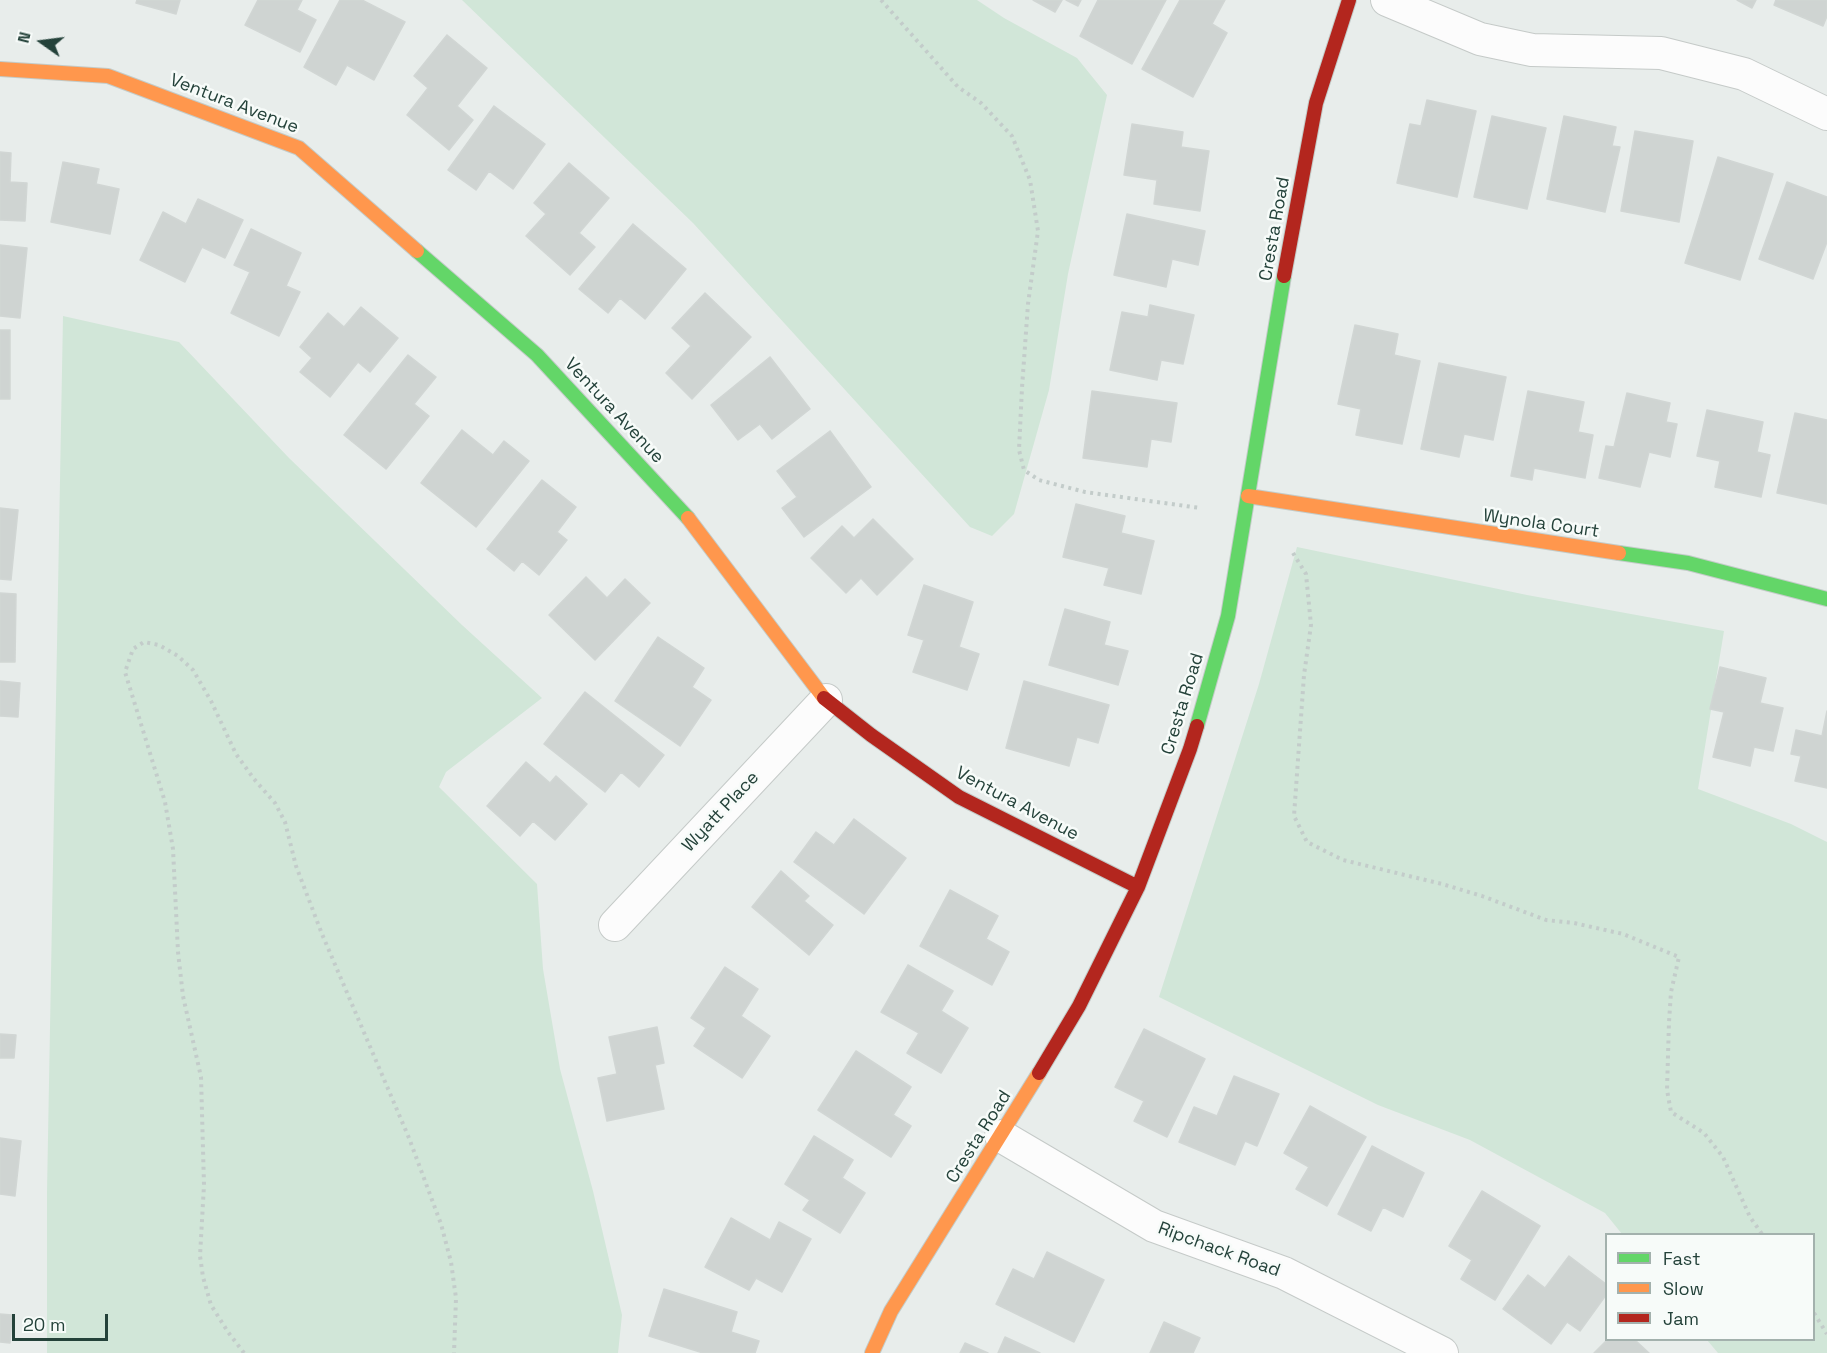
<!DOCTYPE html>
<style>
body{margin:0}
#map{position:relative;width:1827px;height:1353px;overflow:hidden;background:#e8edeb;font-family:"Space Grotesk",sans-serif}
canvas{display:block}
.legend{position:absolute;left:1605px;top:1233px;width:210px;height:108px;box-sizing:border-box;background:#f7fbf9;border:2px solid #a3b1ad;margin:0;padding:8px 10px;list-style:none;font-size:18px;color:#24423a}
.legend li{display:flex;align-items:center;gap:12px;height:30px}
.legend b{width:30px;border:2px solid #a3b1ad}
.north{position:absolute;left:12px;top:12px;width:60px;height:60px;-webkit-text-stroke:4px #f7fbf9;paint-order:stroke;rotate:284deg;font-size:16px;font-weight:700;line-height:24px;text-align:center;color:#24423a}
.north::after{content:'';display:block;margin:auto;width:21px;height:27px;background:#24423a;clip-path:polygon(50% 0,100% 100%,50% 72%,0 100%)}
.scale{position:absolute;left:12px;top:1314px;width:96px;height:27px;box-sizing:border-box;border:3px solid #24423a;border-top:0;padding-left:8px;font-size:18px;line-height:21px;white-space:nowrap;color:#24423a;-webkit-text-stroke:4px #f7fbf9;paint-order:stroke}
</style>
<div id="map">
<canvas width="1827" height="1353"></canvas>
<ul class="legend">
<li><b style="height:8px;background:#63d668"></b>Fast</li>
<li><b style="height:8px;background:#ff974d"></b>Slow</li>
<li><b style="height:8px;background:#b3261e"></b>Jam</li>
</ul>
<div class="north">N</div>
<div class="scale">20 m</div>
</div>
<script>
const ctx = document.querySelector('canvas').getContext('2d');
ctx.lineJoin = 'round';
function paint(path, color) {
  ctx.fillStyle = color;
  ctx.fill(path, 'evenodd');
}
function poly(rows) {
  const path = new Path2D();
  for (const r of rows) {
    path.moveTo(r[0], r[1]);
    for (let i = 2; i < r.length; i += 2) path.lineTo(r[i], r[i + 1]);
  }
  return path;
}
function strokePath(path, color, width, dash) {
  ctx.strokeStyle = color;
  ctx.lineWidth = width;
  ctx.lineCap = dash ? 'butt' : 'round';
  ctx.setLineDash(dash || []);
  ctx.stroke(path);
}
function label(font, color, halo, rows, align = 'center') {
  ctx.font = font + ' "Space Grotesk",sans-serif';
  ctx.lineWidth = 5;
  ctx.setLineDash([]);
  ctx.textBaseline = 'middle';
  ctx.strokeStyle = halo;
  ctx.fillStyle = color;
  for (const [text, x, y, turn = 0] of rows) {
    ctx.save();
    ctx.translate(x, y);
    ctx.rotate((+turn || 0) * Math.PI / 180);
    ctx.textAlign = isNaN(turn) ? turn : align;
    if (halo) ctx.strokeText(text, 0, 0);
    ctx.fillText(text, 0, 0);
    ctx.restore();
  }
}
const green = poly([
 [462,0,977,0,1004,18,1077,58,1107,95,1068,274,1049,390,1014,514,992,536,970,527,693,223],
 [63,316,179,342,289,458,462,625,542,698,446,772,439,787,537,884,543,969,560,1069,593,1191,622,1315,618,1353,47,1353,47,1192],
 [1297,547,1527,595,1724,631,1698,789,1791,824,1827,842,1827,1353,1718,1353,1707,1340,1814,1340,1814,1234,1622,1234,1605,1213,1470,1140,1378,1105,1159,997,1259,684]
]);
const building = poly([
 [137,0,180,0,176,14,136,3,137,0],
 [258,0,302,0,297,10,316,20,300,52,245,25,258,0],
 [340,0,362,0,405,22,374,80,347,65,336,85,304,67,340,0],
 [1033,0,1062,0,1055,12,1033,0],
 [1066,0,1081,0,1078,6,1066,0],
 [1098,0,1166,0,1132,64,1080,36,1098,0],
 [1180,0,1225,0,1212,24,1227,33,1193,97,1142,69,1180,0],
 [1737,0,1756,0,1752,8,1737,0],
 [1776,0,1827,0,1827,16,1823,26,1774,5,1776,0],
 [447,35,487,68,457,106,473,120,449,150,407,115,428,88,414,76,447,35],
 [1427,100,1476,111,1457,197,1397,183,1410,124,1421,126,1427,100],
 [494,106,545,144,513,189,489,171,476,190,448,170,494,106],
 [1492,116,1546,128,1527,209,1474,197,1492,116],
 [1564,116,1616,127,1612,146,1620,147,1605,212,1547,199,1564,116],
 [1132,124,1183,132,1181,147,1209,151,1200,211,1154,204,1157,180,1124,175,1132,124],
 [1635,131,1693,141,1679,222,1621,211,1635,131],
 [0,152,11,153,10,182,27,183,25,221,0,220,0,152],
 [1718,157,1773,174,1740,280,1685,263,1718,157],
 [63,162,99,169,96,184,119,189,110,234,51,222,63,162],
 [569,163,609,198,579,233,595,247,570,275,526,236,546,214,534,203,569,163],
 [1787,182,1827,197,1827,242,1813,279,1759,259,1787,182],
 [198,199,243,220,225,258,202,247,185,282,140,260,163,212,186,224,198,199],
 [1127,214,1205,231,1198,265,1172,259,1166,287,1114,275,1127,214],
 [633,224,686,269,645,319,620,298,608,313,579,289,633,224],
 [251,229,301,253,286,286,300,292,279,336,231,313,250,272,234,265,251,229],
 [0,245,27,248,20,318,0,316,0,245],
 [705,293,751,337,692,399,666,373,691,346,672,328,705,293],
 [1150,305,1194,315,1183,364,1161,360,1157,380,1110,370,1122,312,1148,317,1150,305],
 [361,307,398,338,370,372,358,362,330,397,300,372,312,358,300,347,328,313,344,327,361,307],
 [1355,325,1398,334,1394,355,1420,361,1402,444,1356,435,1361,409,1338,404,1355,325],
 [0,330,10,330,10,399,0,399,0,330],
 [408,355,436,377,414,404,429,416,386,469,344,435,408,355],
 [770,357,810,409,772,439,760,424,738,440,711,405,770,357],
 [1439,363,1506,377,1493,440,1464,434,1459,457,1421,449,1439,363],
 [1092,391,1177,403,1171,442,1151,439,1147,467,1083,458,1092,391],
 [1528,391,1584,402,1578,432,1593,435,1585,478,1534,468,1532,480,1511,476,1528,391],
 [1627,393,1670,403,1666,422,1677,424,1670,457,1649,452,1640,487,1599,478,1606,446,1614,447,1627,393],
 [1707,410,1763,422,1757,452,1770,455,1761,497,1715,487,1720,461,1697,456,1707,410],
 [1795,413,1827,420,1827,504,1777,493,1795,413],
 [462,430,493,455,504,441,529,461,476,527,421,483,462,430],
 [830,431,871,487,804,537,782,508,797,497,777,471,830,431],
 [542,480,576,507,557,532,567,540,539,575,522,561,514,571,487,549,542,480],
 [1076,504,1125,516,1121,533,1154,541,1141,594,1104,585,1109,568,1063,557,1076,504],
 [0,508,18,510,11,580,0,579,0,508],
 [873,519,913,559,877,595,861,578,846,593,811,558,842,526,854,538,873,519],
 [586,577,607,598,625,579,650,603,595,660,549,615,586,577],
 [924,585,973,602,959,647,979,654,967,690,913,672,924,640,908,635,924,585],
 [0,593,16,594,15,662,0,662,0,593],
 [1065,609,1110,622,1104,645,1128,651,1118,685,1049,665,1065,609],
 [658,637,704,668,692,687,711,700,680,746,615,701,658,637],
 [1720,667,1766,678,1760,703,1783,708,1773,751,1754,747,1750,766,1713,757,1724,712,1710,709,1720,667],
 [0,681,20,683,18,717,0,716,0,681],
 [1024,681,1109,705,1098,743,1077,737,1069,766,1006,748,1024,681],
 [585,692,664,755,639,787,621,772,605,792,544,744,585,692],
 [1827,711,1827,788,1795,781,1801,756,1791,754,1796,730,1822,736,1827,711],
 [526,762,550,783,556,776,587,804,555,840,533,821,520,836,487,806,526,762],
 [854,819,906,858,864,914,794,862,816,832,834,845,854,819],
 [781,871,809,896,804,901,833,925,809,955,752,907,781,871],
 [950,890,998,916,986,939,1009,952,992,985,920,946,950,890],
 [908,965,953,991,941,1011,968,1028,941,1073,907,1053,919,1033,881,1012,908,965],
 [725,967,758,989,741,1016,770,1036,742,1078,694,1046,706,1028,691,1018,725,967],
 [657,1027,664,1063,655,1065,664,1109,607,1121,598,1078,617,1074,609,1037,657,1027],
 [1144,1029,1205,1059,1167,1137,1134,1121,1144,1101,1115,1087,1144,1029],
 [0,1034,16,1035,14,1058,0,1058,0,1034],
 [856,1051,911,1087,893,1115,911,1126,891,1157,818,1110,856,1051],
 [1234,1076,1279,1094,1257,1146,1245,1141,1235,1165,1179,1142,1194,1107,1217,1116,1234,1076],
 [1310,1106,1366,1137,1327,1206,1296,1189,1309,1167,1284,1153,1310,1106],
 [814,1136,853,1160,842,1178,865,1193,840,1233,803,1210,810,1200,785,1184,814,1136],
 [0,1138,21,1141,15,1196,0,1194,0,1138],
 [1372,1146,1424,1173,1403,1217,1383,1207,1371,1231,1338,1214,1372,1146],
 [1482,1191,1540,1226,1495,1300,1461,1279,1472,1260,1449,1246,1482,1191],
 [731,1218,770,1240,779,1222,811,1239,782,1292,756,1278,749,1290,705,1267,731,1218],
 [1047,1252,1104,1280,1074,1342,996,1304,1013,1269,1034,1279,1047,1252],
 [1569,1256,1606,1284,1606,1295,1580,1331,1567,1322,1551,1344,1503,1309,1528,1275,1545,1288,1569,1256],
 [664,1289,737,1312,731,1332,759,1341,755,1353,703,1353,649,1336,664,1289],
 [0,1314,12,1315,10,1343,0,1342,0,1314],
 [1164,1322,1200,1338,1193,1353,1150,1353,1164,1322],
 [1005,1337,1040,1353,998,1353,1005,1337],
 [1607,1340,1635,1340,1649,1353,1594,1353,1607,1340],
 [965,1343,988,1353,960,1353,965,1343]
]);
const path = poly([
 [881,0,958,87,981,103,1012,136,1030,180,1038,231,1028,304,1022,388,1019,450,1024,470,1039,480,1085,492,1200,508],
 [1293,553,1306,574,1311,625,1304,675,1294,816,1307,842,1343,860,1442,884,1482,896,1546,920,1574,923,1623,934,1679,957,1671,992,1669,1022,1667,1090,1671,1112,1704,1133,1723,1157,1750,1217,1762,1234],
 [1814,1313,1827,1334],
 [244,1353,228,1332,211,1305,203,1277,200,1256,204,1185,201,1077,183,996,178,952,173,849,165,802,125,672,133,649,144,642,159,645,178,656,193,670,211,701,236,754,254,779,275,803,285,822,296,866,322,934,409,1138,441,1224,451,1262,456,1298,454,1353]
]);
const street = poly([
 [1387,0,1480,39,1532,50,1661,53,1744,74,1827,114],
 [615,925,826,700],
 [1001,1136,1154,1226,1284,1273,1442,1353]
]);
const fast = poly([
 [417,251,537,355,688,518],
 [1619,553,1688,563,1827,599],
 [1197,726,1228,616,1284,276]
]);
const slow = poly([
 [0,69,108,76,299,148,417,251],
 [1248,496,1619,553],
 [688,518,824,698],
 [872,1353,891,1311,1039,1073]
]);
const jam = poly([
 [1284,276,1316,103,1349,0],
 [824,698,871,735,959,797,1138,887],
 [1039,1073,1079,1006,1138,887,1190,749,1197,726]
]);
const streetNames = [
 ["Ventura Avenue",234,104,21],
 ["Cresta Road",1275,229,-80],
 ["Ventura Avenue",614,411,47],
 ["Wynola Court",1541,524,8],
 ["Cresta Road",1183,704,-73],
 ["Ventura Avenue",1017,804,28],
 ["Wyatt Place",721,812,-47],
 ["Cresta Road",979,1137,-58],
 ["Ripchack Road",1219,1250,20]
];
paint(green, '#d1e6d8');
paint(building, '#cfd4d2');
strokePath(building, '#d1d6d4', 1.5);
strokePath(street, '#c5cac8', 34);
strokePath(fast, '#c3cbc8', 16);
strokePath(slow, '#c3cbc8', 16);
strokePath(jam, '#c3cbc8', 16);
strokePath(path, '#c3ccca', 4, [3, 4.5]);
strokePath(street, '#fcfcfc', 32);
strokePath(fast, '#63d668', 14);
strokePath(slow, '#ff974d', 14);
strokePath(jam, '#b3261e', 14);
label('18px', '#24423a', '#f7fbf9', streetNames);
</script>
